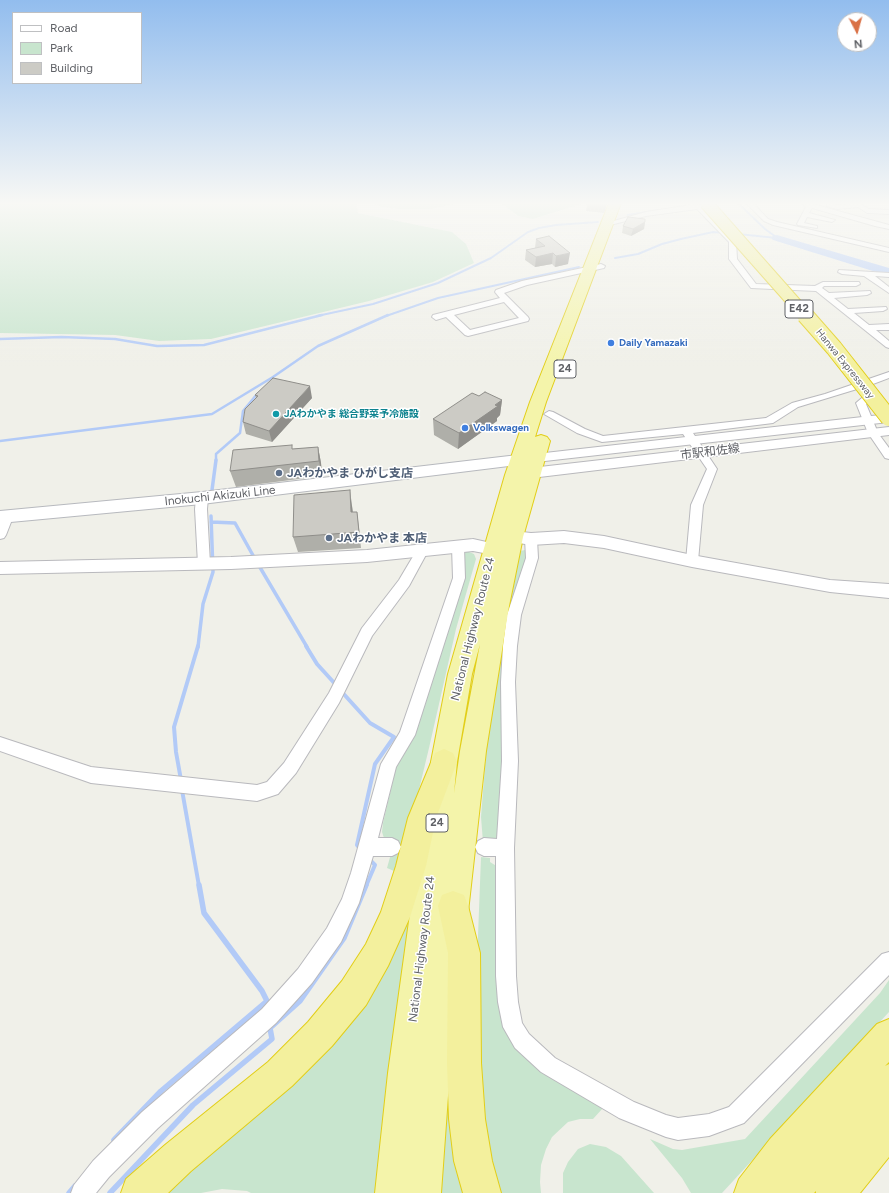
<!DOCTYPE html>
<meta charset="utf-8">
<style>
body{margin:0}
#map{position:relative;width:889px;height:1193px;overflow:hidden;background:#f0f0e9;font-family:Figtree,sans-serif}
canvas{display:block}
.legend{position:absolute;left:12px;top:12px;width:130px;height:72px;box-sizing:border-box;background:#fff;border:1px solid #bfc0c2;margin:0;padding:5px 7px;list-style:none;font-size:12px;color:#606267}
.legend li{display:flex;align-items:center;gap:8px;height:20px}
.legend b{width:20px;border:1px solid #bfc0c2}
.north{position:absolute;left:837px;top:12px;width:40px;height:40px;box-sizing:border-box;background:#fff;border:1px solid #bfc0c2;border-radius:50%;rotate:174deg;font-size:11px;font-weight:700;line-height:16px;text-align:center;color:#606267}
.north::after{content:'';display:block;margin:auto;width:14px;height:18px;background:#d97146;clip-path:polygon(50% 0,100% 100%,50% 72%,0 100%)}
</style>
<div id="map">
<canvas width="889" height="1193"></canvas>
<ul class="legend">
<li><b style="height:5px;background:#fff"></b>Road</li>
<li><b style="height:11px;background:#c8e5ce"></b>Park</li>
<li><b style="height:11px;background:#cccbc5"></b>Building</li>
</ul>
<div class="north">N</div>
</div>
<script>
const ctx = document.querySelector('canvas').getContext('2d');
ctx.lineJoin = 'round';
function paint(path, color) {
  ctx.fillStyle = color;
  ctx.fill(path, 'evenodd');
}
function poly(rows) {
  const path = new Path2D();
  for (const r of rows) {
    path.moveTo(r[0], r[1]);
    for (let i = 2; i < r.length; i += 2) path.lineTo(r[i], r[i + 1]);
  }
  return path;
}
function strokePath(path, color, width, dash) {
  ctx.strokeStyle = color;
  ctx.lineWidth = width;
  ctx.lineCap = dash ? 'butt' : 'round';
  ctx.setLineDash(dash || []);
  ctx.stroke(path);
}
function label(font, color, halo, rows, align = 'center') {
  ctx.font = font + ' Figtree,"Noto Sans JP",sans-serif';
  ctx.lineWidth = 3;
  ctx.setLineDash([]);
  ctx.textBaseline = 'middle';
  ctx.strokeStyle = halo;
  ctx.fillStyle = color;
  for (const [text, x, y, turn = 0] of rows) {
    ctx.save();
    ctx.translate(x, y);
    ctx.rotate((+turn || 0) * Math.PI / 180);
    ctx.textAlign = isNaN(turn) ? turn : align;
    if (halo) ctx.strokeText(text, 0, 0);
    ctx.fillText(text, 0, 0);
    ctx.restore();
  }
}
const green = poly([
 [0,203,356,203,358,213,452,232,466,244,474,263,433,282,369,301,211,339,159,341,115,335,0,333],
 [373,203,458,203,430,209,400,209,382,207],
 [501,203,584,203,533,219,518,216],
 [525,550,528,552,511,612,505,767,499,835,493,841,483,842,481,817,493,662,520,551],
 [467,551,474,554,476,559,456,629,429,748,409,831,394,871,387,868,394,843,384,838,382,832,383,823,397,764,415,733,462,555],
 [424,839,380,1193,251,1193,247,1191,222,1189,201,1193,158,1193,306,1066],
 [481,857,490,858,490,862,498,867,507,1033,511,1041,522,1053,603,1108,593,1119,580,1119,568,1122,552,1137,546,1149,541,1165,540,1182,541,1193,496,1193,489,1174,475,1015],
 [889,980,889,1012,722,1193,691,1193,682,1178,650,1139,673,1149,682,1150,745,1139,880,993],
 [445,1058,467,1193,436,1193],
 [590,1144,606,1147,621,1156,654,1193,563,1193,563,1173,568,1162,578,1149]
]);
const streamFar4 = poly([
 [738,203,765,229,776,237],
 [628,215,659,210],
 [738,234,777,238],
 [615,258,638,254,662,244,681,239,713,232,724,233],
 [317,316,373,304,438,283,491,258,528,232,539,228,556,225,598,222],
 [386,316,438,298,579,267]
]);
const streamFar3 = poly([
 [0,339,62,337,115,339,157,346,204,345,322,315],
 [0,441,212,414,273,377,318,346,388,315],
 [216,461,216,454,240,433,243,411,257,394]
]);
const streamFar2 = poly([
 [212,490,216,460],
 [211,522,235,523,255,559],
 [258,564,307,647],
 [198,647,203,604,213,572,211,516]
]);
const streamFar1 = poly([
 [306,646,317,664,337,686],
 [341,691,370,723,394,737,375,764,357,845,361,850],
 [181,780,176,752,174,727,198,646],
 [182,790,199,886],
 [366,886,375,865,369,859]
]);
const stream = poly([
 [114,1140,161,1091,267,1001,262,991,204,913,199,885],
 [69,1193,75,1186],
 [110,1193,193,1105,272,1039,270,1028,300,1001,344,938,366,885]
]);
const river = poly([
 [777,235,889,268,889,276,773,240,771,238,773,236,777,235]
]);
const minor = poly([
 [688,203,703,205,703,207,736,240,737,259,756,284,815,286,823,282,859,282,860,284,856,286,824,286,822,288,829,293,870,291,871,293,867,295,834,298,848,309,886,307,887,309,883,311,854,313,869,325,889,324,889,330,876,330,889,341,889,348,886,347,816,291,751,288,729,259,729,242,697,209,646,216,606,226,603,224,646,212,691,205,688,203],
 [746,203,753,203,768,219,777,222,889,248,889,252,773,225,764,221,746,203],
 [802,203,809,203,889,225,889,229,875,226,812,208,809,213,835,220,832,222,807,217,804,223,817,226,817,228,798,225,797,224,806,207,802,203],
 [829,203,837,205,859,203,869,209,889,210,889,214,867,213,858,207,837,209,827,206,827,204,829,203],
 [601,264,605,266,604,268,527,285,504,293,528,317,529,319,528,321,468,336,465,335,446,317,436,320,432,317,433,315,500,298,495,292,496,290,522,281,601,264],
 [504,302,519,318,470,330,454,315,504,302],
 [839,270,889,273,889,277,875,276,889,287,889,293,864,276,842,274,838,272,839,270],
 [889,372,889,378,865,387,873,398,866,404,878,433,889,448,889,459,885,458,868,433,856,403,863,397,857,389,798,407,773,423,693,433,717,469,703,505,698,561,696,564,692,566,688,564,686,561,691,505,707,469,683,434,602,442,577,433,544,414,549,411,553,412,585,429,603,436,766,418,792,403,825,394,889,372],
 [202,494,206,495,208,498,207,509,210,564,208,567,204,569,200,567,198,564,195,509,196,498,198,495,202,494],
 [7,513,11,514,13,517,6,535,4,538,0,539,0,520,3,514,7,513],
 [531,535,535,536,537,539,538,558,521,615,517,646,515,682,518,761,514,848,516,976,518,1002,522,1023,529,1034,555,1058,634,1102,666,1115,678,1118,709,1114,729,1107,882,954,889,952,889,975,744,1123,709,1136,678,1140,666,1137,619,1118,541,1072,515,1048,503,1027,498,1002,496,976,496,856,484,856,478,853,475,847,478,841,484,838,497,839,502,761,501,682,503,646,507,615,526,558,525,539,527,536,531,535],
 [458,543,462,544,464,547,465,578,415,735,396,767,378,838,392,838,398,841,401,847,398,853,392,856,373,856,359,903,341,942,312,983,276,1023,158,1128,109,1177,96,1193,71,1193,74,1185,93,1161,142,1112,262,1009,298,969,327,928,342,899,351,873,381,764,400,732,453,578,452,547,454,544,458,543],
 [422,547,426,548,428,551,409,586,372,636,339,703,296,773,278,794,257,801,91,783,0,751,0,737,91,767,257,785,267,782,284,763,329,693,362,628,399,580,418,548,422,547]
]);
const tertiary = poly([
 [889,414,889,422,536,462,531,461,529,458,531,455,536,454,889,414],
 [889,427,889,435,531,478,526,476,524,473,526,470,531,468,889,427],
 [513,531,531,533,564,531,604,536,692,555,830,580,889,584,889,598,830,592,692,567,604,548,564,543,531,545,507,541,505,537,507,533,513,531],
 [473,539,500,545,502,549,500,553,494,555,473,551,367,562,231,569,0,574,0,562,231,557,367,550,473,539]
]);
const secondary = poly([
 [535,453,541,454,543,458,541,462,202,504,0,523,0,511,202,492,535,453]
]);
const trunk = poly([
 [609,203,621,203,546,402,535,437,541,435,547,437,550,441,523,537,509,606,486,751,449,1082,441,1193,375,1193,388,1073,431,762,448,674,505,475,530,402,609,203],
 [480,644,460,751,454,793,457,762,472,674,480,644]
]);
const motorway = poly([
 [444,749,453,753,457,762,436,818,426,866,410,917,388,966,366,1005,332,1046,292,1086,191,1171,168,1193,121,1193,126,1179,165,1145,268,1062,308,1022,342,981,366,944,381,912,396,866,408,818,435,753,444,749],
 [453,891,464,895,468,906,480,953,481,1063,485,1119,492,1161,501,1193,463,1193,454,1161,449,1119,447,1063,448,953,438,906,442,895,453,891],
 [889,1019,889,1062,885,1066,889,1064,889,1157,860,1193,816,1193,816,1191,814,1193,734,1193,739,1179,770,1139,877,1024,889,1019]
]);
const motorwayBridgeFar1 = poly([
 [706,203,806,316]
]);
const motorwayBridge = poly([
 [805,315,834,348,889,418]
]);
const wall = poly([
 [587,203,607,203,604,213,586,211],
 [645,222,644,229,631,236,622,233,623,226],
 [536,239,568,264,555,267,552,264,535,267,525,260,526,250,535,248],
 [255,395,312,398,272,442,246,434,243,422,256,398],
 [479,396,502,400,500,415,497,418,497,421,458,449,434,435,433,419],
 [318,447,321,463,322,476,236,487,230,471,293,449],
 [352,506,353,512,357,512,359,528,361,548,298,552,293,537]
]);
const shadedWall = poly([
 [605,203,607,203,604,213],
 [645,222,644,229,631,236,633,229],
 [553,253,552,264,535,267,536,257],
 [570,253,568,264,555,267,556,256],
 [310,386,312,398,272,442,269,431],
 [502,400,500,415,497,418,497,421,458,449,459,433],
 [318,447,321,463,322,476,319,461],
 [350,490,352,506,354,528,351,512]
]);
const building = poly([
 [628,217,645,219,645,222,633,229,623,226,628,217],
 [549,236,570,253,556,256,553,253,536,257,526,250,545,246,536,239,549,236],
 [273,378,310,386,269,431,243,422,245,409,258,396,255,395,273,378],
 [485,392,502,400,495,405,498,406,459,433,433,419,472,393,479,396,485,392],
 [292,445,292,449,318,447,319,461,230,471,233,450,292,445],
 [350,490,351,512,357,512,359,532,293,537,294,495,350,490]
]);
const markers = [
 [611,343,4,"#3f7fe0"],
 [276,414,4,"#0f9aa8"],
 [465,428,4,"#3f7fe0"],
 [279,473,4,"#5c6f8a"],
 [329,538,4,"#5c6f8a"]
];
const farShopnames = [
 ["Daily Yamazaki",619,343],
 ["Volkswagen",473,428]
];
const farStreetnames = [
 ["Hanwa Expressway",845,364,51]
];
const farCulturenames = [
 ["JAわかやま 総合野菜予冷施設",284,414]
];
const shields = [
 [799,309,28],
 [565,369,22],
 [437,823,22]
];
const shieldNames = [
 ["E42",799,309],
 ["24",565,369],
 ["24",437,823]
];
const streetNames = [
 ["市駅和佐線",710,452,-7],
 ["Inokuchi Akizuki Line",220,496,-6],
 ["National Highway Route 24",473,629,-76],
 ["National Highway Route 24",422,949,-83]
];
const serviceNames = [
 ["JAわかやま ひがし支店",287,473],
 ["JAわかやま 本店",337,538]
];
paint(green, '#c8e5ce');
strokePath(streamFar4, '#b2caf7', 2);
strokePath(streamFar3, '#b2caf7', 2.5);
strokePath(streamFar2, '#b2caf7', 3.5);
strokePath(streamFar1, '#b2caf7', 4);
strokePath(stream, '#b2caf7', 5.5);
paint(river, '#b2caf7');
strokePath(minor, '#b9b9bd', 2);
strokePath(tertiary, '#b9b9bd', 2);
strokePath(secondary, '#b7b9be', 2);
strokePath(trunk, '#e2ce17', 2);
strokePath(motorway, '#e2ce17', 2);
paint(minor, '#fff');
paint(tertiary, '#fff');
paint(secondary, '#fff');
paint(trunk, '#f4f4aa');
paint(motorway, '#f3f09d');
strokePath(motorwayBridgeFar1, '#e2ce17', 14, []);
strokePath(motorwayBridge, '#e2ce17', 18, []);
strokePath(motorwayBridgeFar1, '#f3f09d', 12);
strokePath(motorwayBridge, '#f3f09d', 16);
paint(wall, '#afafa9');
paint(shadedWall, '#8f8e8a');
paint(building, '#cccbc5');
strokePath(building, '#8f8e8a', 1);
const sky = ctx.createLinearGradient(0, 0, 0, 370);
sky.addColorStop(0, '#92bdee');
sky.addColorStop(0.55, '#f8f8f5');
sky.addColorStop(1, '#f8f8f500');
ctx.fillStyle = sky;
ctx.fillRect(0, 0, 889, 370);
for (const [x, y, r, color] of markers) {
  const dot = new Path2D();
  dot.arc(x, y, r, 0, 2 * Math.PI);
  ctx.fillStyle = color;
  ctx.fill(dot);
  strokePath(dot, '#fff', 1.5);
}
label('bold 10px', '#366cbe', '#fff', farShopnames, 'left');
label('10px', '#606267', '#fff', farStreetnames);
label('bold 10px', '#0d838f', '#fff', farCulturenames, 'left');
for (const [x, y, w] of shields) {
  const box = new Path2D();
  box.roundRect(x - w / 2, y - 9, w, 18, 3);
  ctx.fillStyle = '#fff';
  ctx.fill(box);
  strokePath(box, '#606267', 1);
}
label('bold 11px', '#606267', null, shieldNames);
label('12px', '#606267', '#fff', streetNames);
label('bold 12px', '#4e5e75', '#fff', serviceNames, 'left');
</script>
